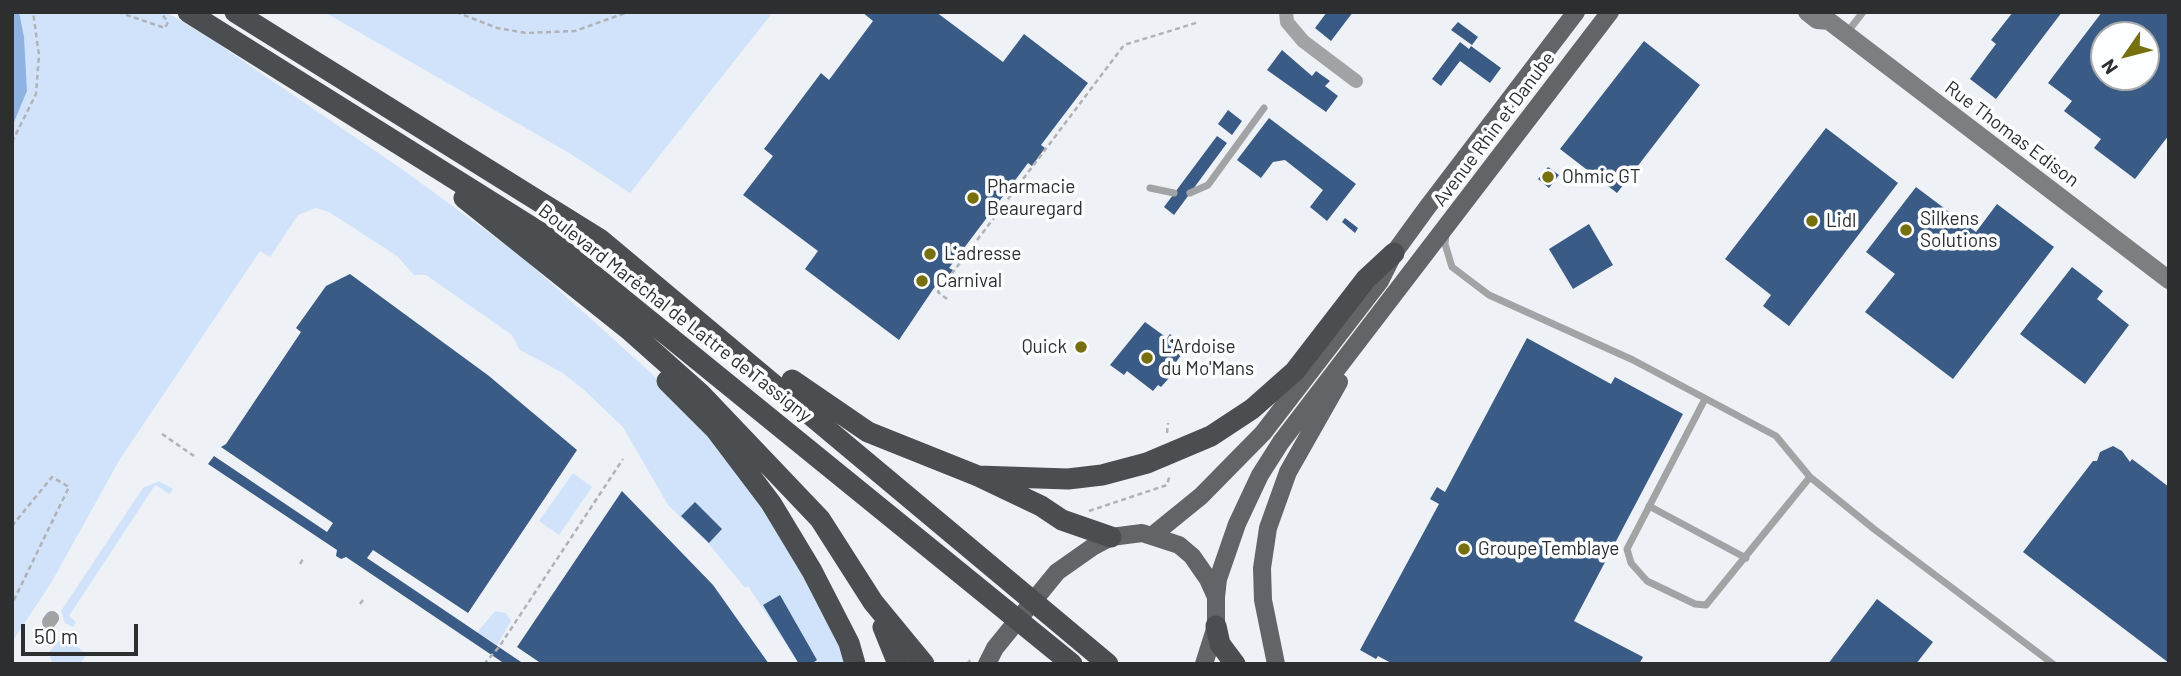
<!DOCTYPE html>
<meta charset="utf-8">
<style>
body{margin:0}
#map{position:relative;width:2181px;height:676px;overflow:hidden;background:#eef1f5;font-family:Barlow,sans-serif}
canvas{display:block}
.frame{position:absolute;inset:0;border:14px solid #2d2e30;pointer-events:none}
.north{position:absolute;left:2090px;top:21px;width:70px;height:70px;box-sizing:border-box;background:#fdfeff;border:2px solid #aaabac;border-radius:50%;rotate:235deg;font-size:19px;font-weight:700;line-height:28px;text-align:center;color:#2d2e30}
.north::after{content:'';display:block;margin:auto;width:24px;height:32px;background:#777011;clip-path:polygon(50% 0,100% 100%,50% 72%,0 100%)}
.scale{position:absolute;left:21px;top:624px;width:117px;height:32px;box-sizing:border-box;border:4px solid #2d2e30;border-top:0;padding-left:9px;font-size:21px;line-height:24px;white-space:nowrap;color:#2d2e30;-webkit-text-stroke:5px #fdfeff;paint-order:stroke}
</style>
<div id="map">
<canvas width="2181" height="676"></canvas>
<div class="frame"></div>
<div class="north">N</div>
<div class="scale">50 m</div>
</div>
<script>
const ctx = document.querySelector('canvas').getContext('2d');
ctx.lineJoin = 'round';
function paint(path, color) {
  ctx.fillStyle = color;
  ctx.fill(path, 'evenodd');
}
function poly(rows) {
  const path = new Path2D();
  for (const r of rows) {
    path.moveTo(r[0], r[1]);
    for (let i = 2; i < r.length; i += 2) path.lineTo(r[i], r[i + 1]);
  }
  return path;
}
function strokePath(path, color, width, dash) {
  ctx.strokeStyle = color;
  ctx.lineWidth = width;
  ctx.lineCap = dash ? 'butt' : 'round';
  ctx.setLineDash(dash || []);
  ctx.stroke(path);
}
function label(font, color, halo, rows, align = 'center') {
  ctx.font = font + ' Barlow,sans-serif';
  ctx.lineWidth = 7;
  ctx.setLineDash([]);
  ctx.textBaseline = 'middle';
  ctx.strokeStyle = halo;
  ctx.fillStyle = color;
  for (const [text, x, y, turn = 0] of rows) {
    ctx.save();
    ctx.translate(x, y);
    ctx.rotate((+turn || 0) * Math.PI / 180);
    ctx.textAlign = isNaN(turn) ? turn : align;
    if (halo) ctx.strokeText(text, 0, 0);
    ctx.fillText(text, 0, 0);
    ctx.restore();
  }
}
const green = poly([
 [19,12,166,12,211,39,406,172,522,257,651,373,704,427,800,560,850,664,799,664,748,586,745,588,708,543,668,505,623,427,584,390,563,373,520,350,512,335,426,275,414,275,397,256,329,212,316,208,298,215,270,257,260,251,120,459,51,583,12,642,12,127,27,91],
 [324,12,773,12,630,193,571,154],
 [573,473,592,487,559,535,539,521],
 [159,481,173,489,170,494,155,485,69,616,76,622,73,627,65,623,61,611,143,488],
 [495,611,506,613,511,621,497,645,477,633],
 [59,641,71,642,87,654,80,664,52,664,49,652]
]);
const forest = poly([
 [12,12,19,12,24,37,27,91,12,127]
]);
const building = poly([
 [862,12,936,12,1003,62,1024,34,1088,83,1041,145,1045,148,1032,166,1028,163,949,268,953,270,940,288,936,285,899,340,805,269,818,251,743,195,773,156,764,149,821,73,829,80,873,21],
 [1327,12,1353,12,1331,41,1315,28],
 [2013,12,2062,12,1996,99,1970,79,1996,44,1991,40],
 [2102,12,2169,12,2169,135,2135,179,2094,148,2101,139,2064,111,2072,101,2048,83],
 [2104,35,2146,35,2146,77,2104,77],
 [1458,22,1478,37,1472,45,1451,30],
 [1644,41,1700,85,1617,193,1560,149],
 [1460,42,1469,49,1471,46,1501,68,1490,83,1460,61,1441,86,1432,79],
 [1282,50,1312,76,1316,71,1330,81,1325,86,1338,96,1326,112,1267,70],
 [1228,110,1242,121,1232,135,1218,124],
 [1269,118,1356,184,1327,221,1310,207,1323,190,1285,160,1273,162,1261,178,1237,160],
 [1826,128,1898,183,1789,326,1763,306,1771,295,1725,259],
 [1217,136,1227,143,1174,215,1164,207],
 [1548,167,1559,175,1549,188,1538,179],
 [1916,187,1976,232,1997,204,2054,247,1953,379,1865,312,1895,274,1866,252],
 [1345,218,1358,228,1355,233,1342,222],
 [1589,224,1613,265,1573,289,1549,249],
 [2072,267,2103,291,2097,299,2129,325,2085,384,2020,334],
 [350,274,489,376,577,450,468,613,373,550,367,558,524,664,505,664,346,557,341,559,336,556,337,550,208,464,214,456,327,532,333,523,221,447,226,444,301,332,296,328,326,286],
 [1145,322,1167,338,1170,334,1176,339,1173,343,1184,351,1166,376,1169,378,1161,387,1158,385,1153,391,1127,371,1124,375,1110,365],
 [1527,338,1611,384,1615,377,1683,414,1574,621,1643,657,1639,664,1393,664,1378,656,1376,659,1360,650,1439,504,1430,499,1437,487,1445,492],
 [2113,446,2122,451,2130,462,2132,459,2169,487,2169,663,2023,552,2093,461,2097,461,2100,452],
 [622,491,713,585,769,664,542,664,517,647],
 [695,502,722,529,709,543,681,516],
 [780,595,817,660,811,664,799,664,763,605],
 [1877,599,1933,642,1916,664,1828,664]
]);
const path = poly([
 [118,12,165,28,168,22,160,12],
 [456,12,497,28,526,33,575,31,628,12],
 [12,142,36,94,39,55,33,12],
 [12,213,12,233],
 [947,299,938,292,1124,45,1199,22],
 [1167,433,1168,423],
 [162,434,194,456],
 [1089,511,1167,485,1170,474],
 [12,526,52,477,69,487,12,604],
 [300,564,303,559],
 [360,604,363,600],
 [484,664,499,647,623,459],
 [967,664,972,658]
]);
const lane = poly([
 [1846,34,1863,12],
 [1150,188,1174,193],
 [1190,193,1208,185,1264,108],
 [1446,235,1445,244,1452,267,1489,295,1633,360,1776,436,1810,477,1874,529,2053,664],
 [1705,399,1627,549,1631,563,1647,581,1695,604,1706,605,1810,477],
 [1649,506,1746,558]
]);
const street = poly([
 [1286,12,1287,22,1303,41,1356,81],
 [49,622,52,618]
]);
const secondary = poly([
 [1807,12,1817,20,1829,21,2169,280]
]);
const primary = poly([
 [1153,535,1201,496,1263,433,1380,281,1394,253,1426,209,1576,12],
 [1216,597,1218,579,1237,524,1260,475,1281,442,1610,12],
 [987,664,995,648,1057,572,1094,546,1111,537,1142,533,1179,545,1192,556,1208,579,1216,597,1216,626,1204,664],
 [1276,664,1263,600,1262,568,1268,528,1288,472,1339,382]
]);
const highway = poly([
 [188,12,544,235,1072,664],
 [235,12,601,240,1108,664],
 [464,198,628,329,700,393,820,519,873,602,924,664],
 [792,380,868,432,978,476,1041,506,1062,520,1111,537],
 [667,381,715,429,771,503,812,571,849,643,855,664],
 [978,476,1068,479,1102,475,1147,463,1211,436,1252,409,1295,371,1366,279,1394,253],
 [1216,626,1220,644,1235,664],
 [883,627,898,664]
]);
const markers = [
 [1548,177,7,"#777011"],
 [973,198,7,"#777011"],
 [1812,221,7,"#777011"],
 [1906,230,7,"#777011"],
 [930,254,7,"#777011"],
 [922,281,7,"#777011"],
 [1081,347,7,"#777011"],
 [1147,358,7,"#777011"],
 [1464,549,7,"#777011"]
];
const streetNames = [
 ["Avenue Rhin et Danube",1494,129,-53],
 ["Rue Thomas Edison",2012,134,37],
 ["Boulevard Maréchal de Lattre de Tassigny",675,313,38]
];
const poiNames = [
 ["Ohmic GT",1562,177],
 ["Pharmacie",987,187],
 ["Beauregard",987,209],
 ["Silkens",1920,219],
 ["Solutions",1920,241],
 ["Lidl",1826,221],
 ["L'adresse",944,254],
 ["Carnival",936,281],
 ["Quick",1067,347,"right"],
 ["L'Ardoise",1161,347],
 ["du Mo'Mans",1161,369],
 ["Groupe Temblaye",1478,549]
];
paint(green, '#d1e3fb');
paint(forest, '#8eb2e2');
paint(building, '#3a5b85');
strokePath(path, '#b0b2b6', 2.5, [5, 3.5]);
strokePath(lane, '#a2a3a5', 7);
strokePath(street, '#a2a3a5', 14);
strokePath(secondary, '#7c7e80', 18);
strokePath(primary, '#626467', 18);
strokePath(highway, '#4b4e51', 21);
for (const [x, y, r, color] of markers) {
  const dot = new Path2D();
  dot.arc(x, y, r, 0, 2 * Math.PI);
  ctx.fillStyle = color;
  ctx.fill(dot);
  strokePath(dot, '#fdfeff', 2.5);
}
label('19px', '#2d2e30', '#fdfeff', streetNames);
label('19px', '#2d2e30', '#fdfeff', poiNames, 'left');
</script>
